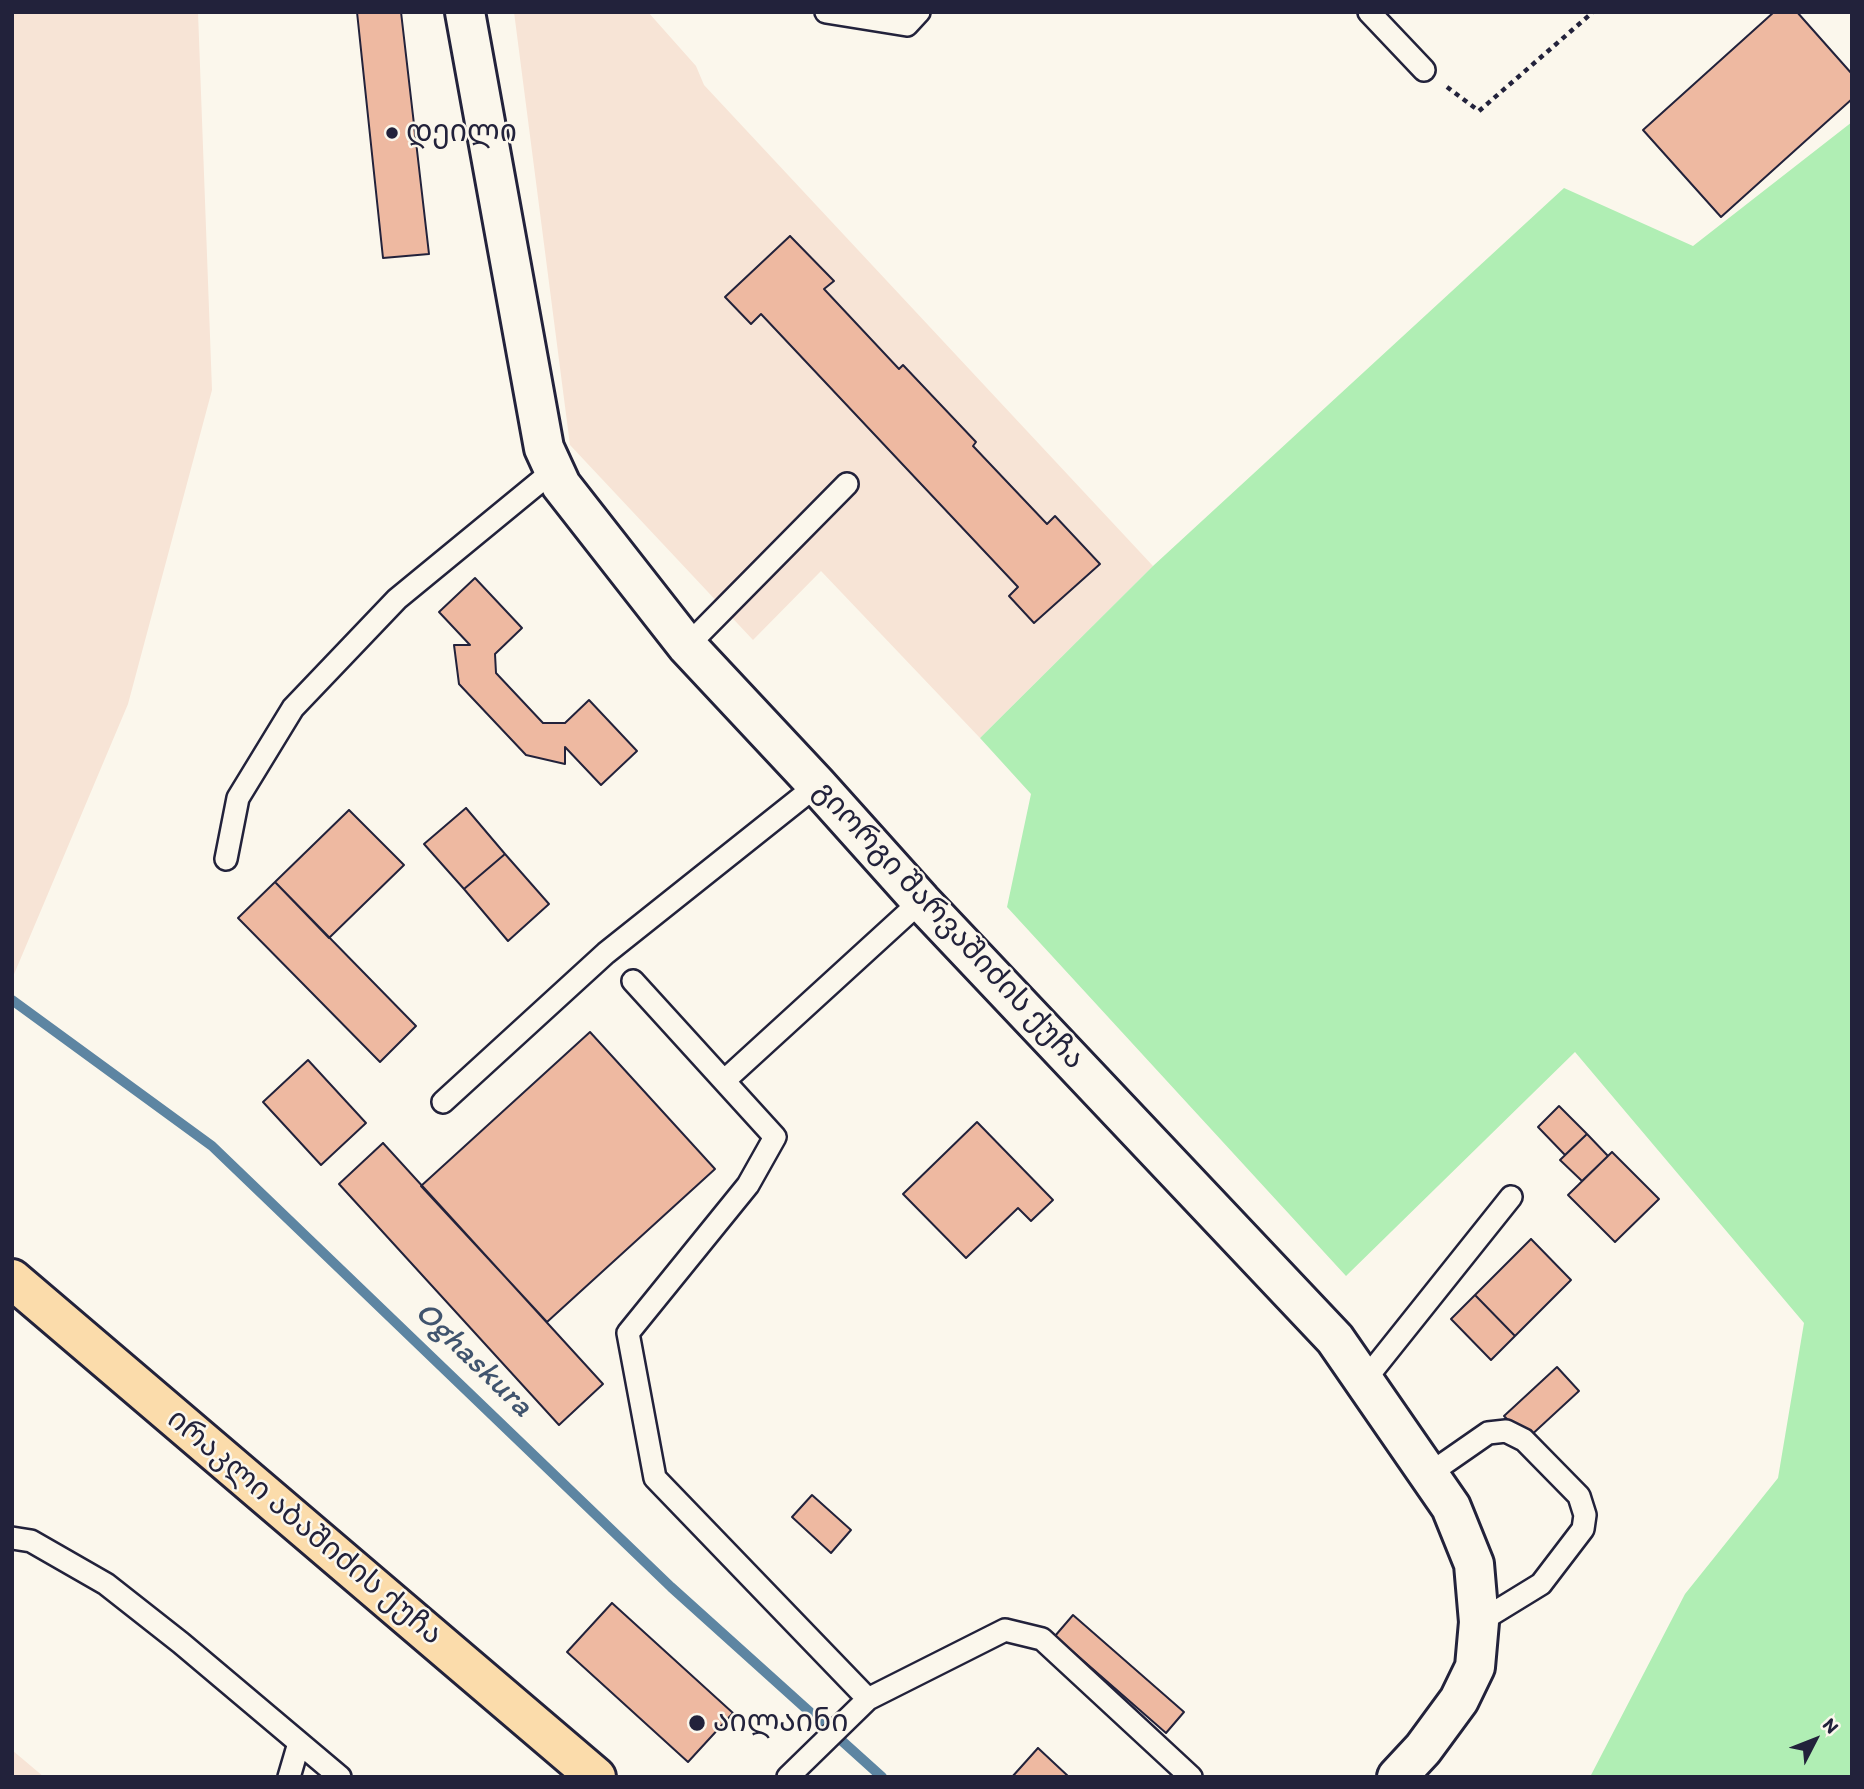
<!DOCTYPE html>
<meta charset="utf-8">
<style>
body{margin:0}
#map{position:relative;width:1864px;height:1789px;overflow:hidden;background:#fbf7ec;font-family:Itim,sans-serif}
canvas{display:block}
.frame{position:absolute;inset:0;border:14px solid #22223b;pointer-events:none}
.north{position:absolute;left:1780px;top:1705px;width:70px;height:70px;-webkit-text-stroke:5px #fbf7ec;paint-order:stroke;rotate:48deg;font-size:19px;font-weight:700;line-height:28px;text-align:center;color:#22223b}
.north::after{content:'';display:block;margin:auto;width:24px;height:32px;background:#22223b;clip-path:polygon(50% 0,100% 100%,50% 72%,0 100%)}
</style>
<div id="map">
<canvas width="1864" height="1789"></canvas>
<div class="frame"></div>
<div class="north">N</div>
</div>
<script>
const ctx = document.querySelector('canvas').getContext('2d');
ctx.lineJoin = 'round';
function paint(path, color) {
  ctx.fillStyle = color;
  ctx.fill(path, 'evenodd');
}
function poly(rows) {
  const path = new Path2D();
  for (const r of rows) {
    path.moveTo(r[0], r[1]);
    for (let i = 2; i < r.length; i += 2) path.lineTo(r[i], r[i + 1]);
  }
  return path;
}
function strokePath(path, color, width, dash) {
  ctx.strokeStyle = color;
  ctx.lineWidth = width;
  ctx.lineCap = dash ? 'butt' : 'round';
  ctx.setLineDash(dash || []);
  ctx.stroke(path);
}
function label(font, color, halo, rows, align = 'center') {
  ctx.font = font + ' Itim,"Noto Sans Georgian",sans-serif';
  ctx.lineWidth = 5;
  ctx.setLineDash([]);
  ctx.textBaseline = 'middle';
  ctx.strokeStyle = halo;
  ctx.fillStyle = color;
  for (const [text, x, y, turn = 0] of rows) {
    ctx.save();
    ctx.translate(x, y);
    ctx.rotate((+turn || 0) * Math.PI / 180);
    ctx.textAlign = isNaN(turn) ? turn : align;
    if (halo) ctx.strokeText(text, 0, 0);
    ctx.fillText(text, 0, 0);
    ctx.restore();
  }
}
const built = poly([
 [12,12,198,12,212,390,128,704,12,979],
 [514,12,648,12,696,66,704,85,1153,566,980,738,821,571,753,640,570,445],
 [12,1750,44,1777,12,1777]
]);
const green = poly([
 [1852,122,1852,1777,1590,1777,1685,1594,1778,1478,1804,1323,1575,1052,1346,1276,1007,907,1031,794,980,738,1153,566,1564,188,1693,246]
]);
const stream = poly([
 [12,1000,212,1146,671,1587,882,1777]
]);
const building = poly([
 [357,12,401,12,429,254,383,258,357,12],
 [1774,12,1797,12,1852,74,1852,99,1721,217,1643,130,1774,12],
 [790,236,834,281,824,289,899,369,903,365,976,442,973,446,1047,524,1055,516,1100,564,1034,623,1009,596,1018,587,761,314,751,324,725,297,790,236],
 [475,578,522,628,495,654,496,673,543,723,565,723,589,700,637,751,601,785,565,747,565,764,526,755,459,684,454,645,470,645,439,612,475,578],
 [466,808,505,854,464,889,424,844,466,808],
 [349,810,404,865,329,938,275,882,349,810],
 [505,854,549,904,508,941,464,889,505,854],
 [275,882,416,1026,380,1062,238,918,275,882],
 [590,1032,715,1169,547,1322,421,1186,590,1032],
 [308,1060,366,1123,321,1165,263,1102,308,1060],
 [1559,1106,1587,1134,1565,1155,1538,1127,1559,1106],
 [977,1122,1053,1200,1031,1221,1018,1208,966,1258,903,1194,977,1122],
 [1587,1134,1608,1156,1582,1181,1560,1160,1587,1134],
 [383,1143,603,1384,559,1425,339,1184,383,1143],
 [1612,1152,1659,1199,1615,1242,1568,1195,1612,1152],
 [1531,1239,1571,1280,1515,1336,1475,1295,1531,1239],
 [1475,1295,1515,1336,1491,1360,1451,1319,1475,1295],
 [1557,1367,1579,1391,1527,1439,1504,1416,1557,1367],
 [812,1495,851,1530,831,1553,792,1517,812,1495],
 [612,1603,733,1713,688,1762,567,1652,612,1603],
 [1073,1615,1184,1712,1166,1733,1055,1636,1073,1615],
 [1038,1748,1069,1777,1012,1777,1038,1748]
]);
const path = poly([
 [1447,87,1479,111,1593,12]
]);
const lane = poly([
 [826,12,907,25,919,12],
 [1369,12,1424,70],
 [687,646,847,484],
 [226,859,238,798,293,708,397,599,554,470],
 [633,981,775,1137,748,1185,628,1333,655,1478,868,1699],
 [724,1081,921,901],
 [443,1102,606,953,817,785],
 [1364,1381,1511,1197],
 [1429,1474,1488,1433,1506,1431,1524,1440,1579,1496,1585,1515,1583,1529,1541,1584,1479,1622],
 [12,1538,31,1541,106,1584,181,1643,340,1777],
 [289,1777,299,1743],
 [788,1777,868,1699,1005,1630,1042,1639,1191,1777]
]);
const secondary = poly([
 [465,12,544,448,561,485,687,646,817,785,921,901,1335,1339,1451,1507,1474,1564,1479,1622,1475,1667,1459,1700,1423,1749,1397,1777]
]);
const primary = poly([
 [12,1279,596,1777]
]);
const markers = [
 [392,133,7,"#22223b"],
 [697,1723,9,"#22223b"]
];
const poiNames = [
 ["დეილი",406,133],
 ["აილაინი",713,1723]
];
const streetNames = [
 ["გიორგი შარვაშიძის ქუჩა",948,926,47],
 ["ირაკლი აბაშიძის ქუჩა",304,1528,40]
];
const waterNames = [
 ["Oghaskura",473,1360,44]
];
paint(built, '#f7e4d6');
paint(green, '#b0eeb4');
strokePath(stream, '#5d85a2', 10);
paint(building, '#eeb9a1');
strokePath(building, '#22223b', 2);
strokePath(lane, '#22223b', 26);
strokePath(secondary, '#22223b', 44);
strokePath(primary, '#22223b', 44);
strokePath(path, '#22223b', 4.5, [5, 5]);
strokePath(lane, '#fbf7ec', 21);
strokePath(secondary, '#fbf7ec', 38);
strokePath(primary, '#fbdcab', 38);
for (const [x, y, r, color] of markers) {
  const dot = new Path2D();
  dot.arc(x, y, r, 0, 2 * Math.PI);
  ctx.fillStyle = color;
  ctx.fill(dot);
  strokePath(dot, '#fbf7ec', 2.5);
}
label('30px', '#22223b', '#fbf7ec', poiNames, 'left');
label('30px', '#22223b', '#fbf7ec', streetNames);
label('italic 32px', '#40546e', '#fbf7ec', waterNames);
</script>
